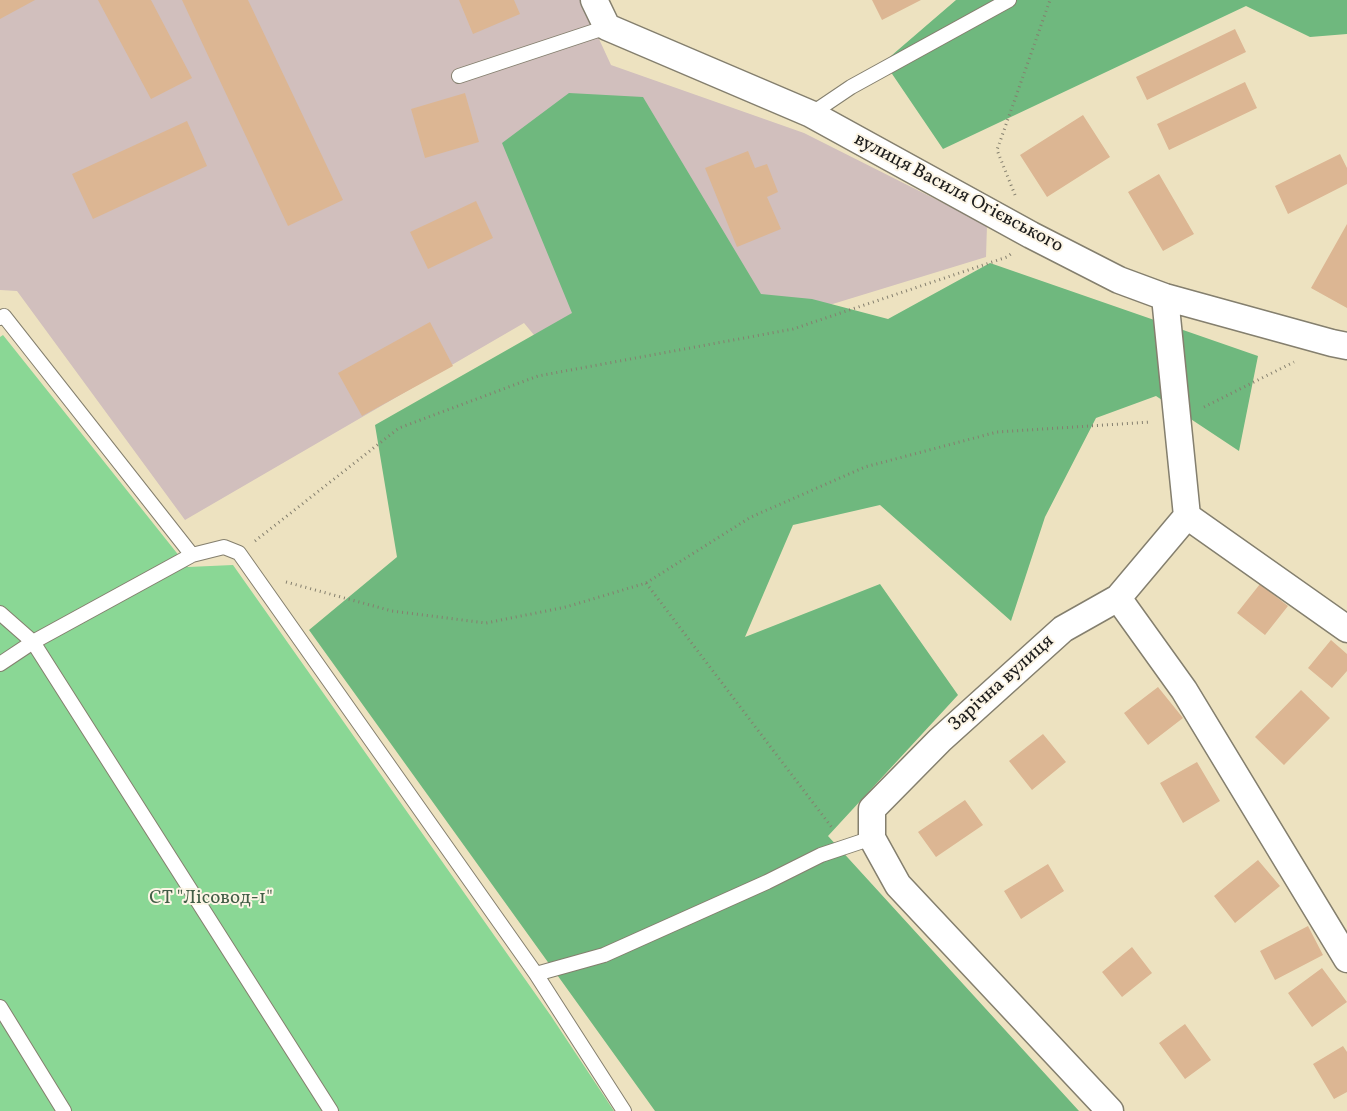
<!DOCTYPE html>
<meta charset="utf-8">
<style>
body{margin:0}
canvas{display:block;background:#ede2c0}
</style>
<canvas width="1347" height="1111"></canvas>
<script>
const ctx = document.querySelector('canvas').getContext('2d');
ctx.lineJoin = 'round';
function paint(path, color) {
  ctx.fillStyle = color;
  ctx.fill(path, 'evenodd');
}
function poly(rows) {
  const path = new Path2D();
  for (const r of rows) {
    path.moveTo(r[0], r[1]);
    for (let i = 2; i < r.length; i += 2) path.lineTo(r[i], r[i + 1]);
  }
  return path;
}
function strokePath(path, color, width, dash) {
  ctx.strokeStyle = color;
  ctx.lineWidth = width;
  ctx.lineCap = dash ? 'butt' : 'round';
  ctx.setLineDash(dash || []);
  ctx.stroke(path);
}
function label(font, color, halo, rows, align = 'center') {
  ctx.font = font + ' Vollkorn,serif';
  ctx.lineWidth = 4;
  ctx.setLineDash([]);
  ctx.textBaseline = 'middle';
  ctx.strokeStyle = halo;
  ctx.fillStyle = color;
  for (const [text, x, y, turn = 0] of rows) {
    ctx.save();
    ctx.translate(x, y);
    ctx.rotate((+turn || 0) * Math.PI / 180);
    ctx.textAlign = isNaN(turn) ? turn : align;
    if (halo) ctx.strokeText(text, 0, 0);
    ctx.fillText(text, 0, 0);
    ctx.restore();
  }
}
const industrial = poly([
 [0,0,581,0,611,65,804,133,987,225,986,257,787,318,559,365,524,323,185,520,17,291,0,290]
]);
const green = poly([
 [3,335,188,567,233,565,551,1016,614,1111,0,1111,0,337]
]);
const forest = poly([
 [956,0,1347,0,1347,34,1310,37,1246,6,943,149,884,62],
 [569,93,643,97,761,294,812,299,888,319,990,263,1258,356,1239,451,1156,396,1096,418,1045,517,1011,621,880,505,793,525,745,637,880,584,958,695,828,836,1079,1111,655,1111,309,630,397,557,375,425,572,313,502,143]
]);
const building = poly([
 [0,0,35,0,0,19],
 [98,0,151,0,192,78,151,99],
 [182,0,248,0,343,200,288,226],
 [459,0,514,0,520,14,473,34],
 [872,0,921,0,882,20],
 [1235,29,1246,52,1147,100,1136,77],
 [1245,82,1257,108,1169,150,1157,124],
 [465,93,479,142,425,158,411,109],
 [1083,115,1110,157,1047,197,1020,155],
 [187,121,207,166,93,219,72,174],
 [748,151,755,168,767,164,778,192,767,197,781,229,737,247,705,168],
 [1340,154,1347,168,1347,184,1288,214,1275,186],
 [1159,174,1194,234,1163,251,1128,192],
 [476,201,493,238,428,269,410,232],
 [1347,224,1347,308,1311,288],
 [430,322,453,366,362,416,338,373],
 [1260,584,1288,606,1265,635,1237,613],
 [1331,640,1347,654,1347,671,1332,688,1308,668],
 [1158,687,1183,718,1148,745,1124,713],
 [1301,690,1330,718,1284,765,1255,737],
 [1043,734,1066,762,1032,790,1009,761],
 [1197,762,1220,801,1183,823,1160,783],
 [965,800,983,825,936,857,918,832],
 [1258,860,1280,886,1235,923,1214,896],
 [1048,864,1064,891,1021,919,1004,891],
 [1308,926,1323,955,1275,980,1260,951],
 [1132,947,1152,973,1122,997,1102,972],
 [1322,968,1347,1002,1312,1027,1288,993],
 [1185,1024,1211,1060,1185,1079,1159,1043],
 [1343,1046,1347,1052,1347,1092,1334,1099,1313,1064]
]);
const path = poly([
 [1015,195,997,150,1050,0],
 [1204,407,1294,362],
 [255,541,399,428,538,376,793,329,1007,257,1011,254],
 [286,582,392,611,486,623,566,607,646,583,751,517,865,467,997,432,1151,422],
 [646,583,833,829]
]);
const service = poly([
 [459,76,607,27],
 [811,114,851,87,1009,0],
 [0,318,4,316,192,555],
 [0,613,33,642,331,1111],
 [0,664,33,642,192,555,224,547,239,553,536,974,624,1111],
 [536,974,604,955,767,882,821,855,872,838],
 [0,1007,64,1111]
]);
const minor = poly([
 [594,0,607,27,811,114,1031,235,1119,280,1165,297,1332,343,1347,346],
 [1187,516,1347,629],
 [1118,598,1184,690,1347,959],
 [1110,1111,898,885,872,838,872,809,940,740,1063,629,1118,598,1187,516,1165,297]
]);
const streetNames = [
 ["вулиця Василя Огієвського",958,194,28],
 ["Зарічна вулиця",1002,684,-42]
];
const parkNames = [
 ["СТ \"Лісовод-1\"",211,900]
];
paint(industrial, '#d1bfbd');
paint(green, '#8ad795');
paint(forest, '#6fb87e');
paint(building, '#dcb693');
strokePath(service, '#847f6e', 16);
strokePath(minor, '#847f6e', 29);
strokePath(path, '#847f6e', 3, [1, 4]);
strokePath(service, '#fff', 14);
strokePath(minor, '#fff', 26);
label('19px', '#1c1c1c', '#fcf5e5', streetNames);
label('19px', '#425d46', '#fcf5e5', parkNames);
</script>
